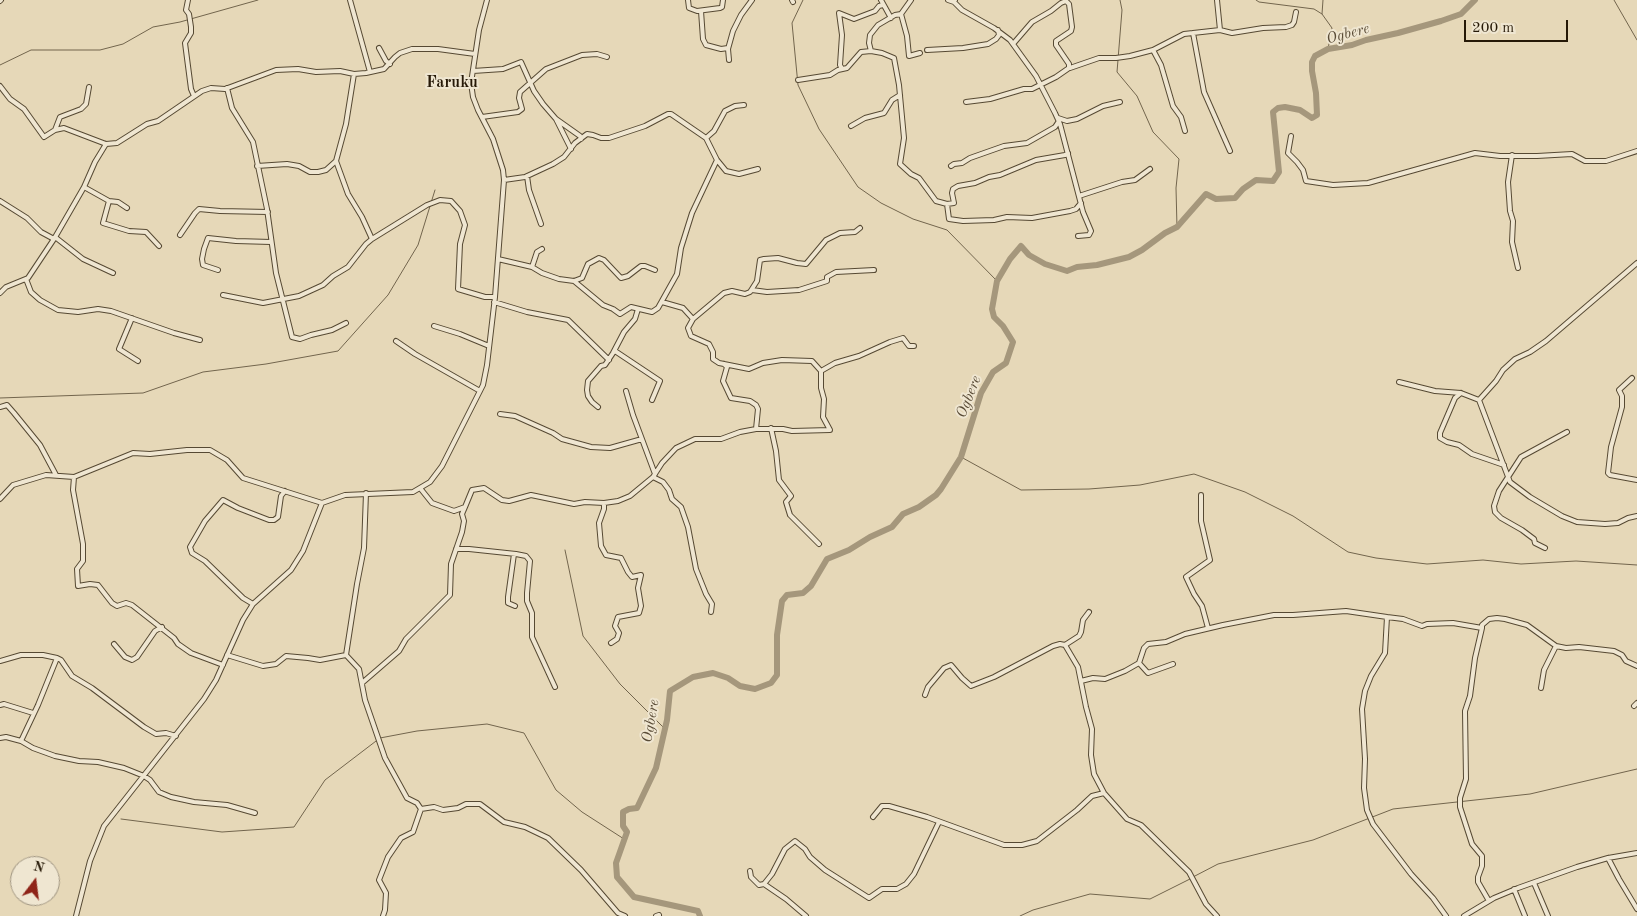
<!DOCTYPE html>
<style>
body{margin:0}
#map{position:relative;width:1637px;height:916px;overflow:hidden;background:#e6d8b8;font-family:"Old Standard TT",serif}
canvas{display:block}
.north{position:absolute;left:10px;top:856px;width:50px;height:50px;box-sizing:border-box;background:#efe6d1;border:1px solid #9f9480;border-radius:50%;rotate:15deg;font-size:14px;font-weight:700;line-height:20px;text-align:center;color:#261907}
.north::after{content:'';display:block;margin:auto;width:18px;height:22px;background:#8f2418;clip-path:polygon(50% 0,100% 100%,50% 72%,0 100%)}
.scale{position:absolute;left:1464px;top:20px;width:104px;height:22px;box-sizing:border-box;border:2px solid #261907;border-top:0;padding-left:6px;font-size:15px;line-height:18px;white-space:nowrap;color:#261907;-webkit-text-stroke:4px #efe6d1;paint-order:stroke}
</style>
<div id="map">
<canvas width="1637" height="916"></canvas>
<div class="north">N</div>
<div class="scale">200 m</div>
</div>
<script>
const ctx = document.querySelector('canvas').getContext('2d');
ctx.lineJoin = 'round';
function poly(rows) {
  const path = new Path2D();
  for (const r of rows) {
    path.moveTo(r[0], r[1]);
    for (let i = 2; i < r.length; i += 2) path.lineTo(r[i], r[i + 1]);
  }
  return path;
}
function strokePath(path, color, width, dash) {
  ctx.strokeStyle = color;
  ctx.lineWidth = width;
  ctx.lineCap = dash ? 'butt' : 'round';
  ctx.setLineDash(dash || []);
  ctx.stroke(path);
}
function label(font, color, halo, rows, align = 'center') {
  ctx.font = font + ' "Old Standard TT",serif';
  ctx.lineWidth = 4;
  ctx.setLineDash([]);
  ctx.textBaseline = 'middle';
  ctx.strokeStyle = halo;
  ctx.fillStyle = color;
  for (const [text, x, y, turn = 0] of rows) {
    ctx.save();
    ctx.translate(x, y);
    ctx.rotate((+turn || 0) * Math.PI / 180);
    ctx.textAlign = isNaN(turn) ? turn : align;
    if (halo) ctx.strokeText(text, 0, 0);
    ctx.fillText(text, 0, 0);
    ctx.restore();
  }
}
const stream = poly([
 [803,0,792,23,798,85,819,129,858,187,881,203,913,219,947,230,997,281],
 [1120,0,1122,10,1117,72,1137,96,1153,132,1179,159,1176,188,1177,227],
 [1256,0,1259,2,1314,9,1322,14],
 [1323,0,1322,14,1332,28,1328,49],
 [1614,0,1637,40],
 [0,65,31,50,100,50,123,44,153,27,180,22,258,0],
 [0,398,143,393,203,372,266,364,338,351,388,295,418,245,435,190],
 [961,457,1021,490,1089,489,1140,485,1194,474,1245,492,1293,516,1348,552,1376,558,1427,564,1483,560,1521,564,1576,561,1637,565],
 [565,550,583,636,620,684,665,729],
 [121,819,222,832,294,827,325,780,380,738,417,731,487,724,524,733,556,790,582,812,624,839],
 [1193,877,1218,864,1313,840,1393,809,1530,794,1637,769],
 [1020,916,1033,910,1090,894,1150,899,1190,879]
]);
const river = poly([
 [700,916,698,911,634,897,617,877,616,863,627,832,623,826,623,812,629,809,637,808,656,768,667,720,670,691,693,677,713,673,728,678,740,686,755,689,771,683,777,675,777,635,782,601,787,595,803,593,811,586,827,559,849,550,870,537,892,527,903,514,919,507,936,495,941,489,961,457,981,393,993,372,1006,363,1013,342,1003,326,994,317,992,309,997,281,1010,259,1021,246,1029,255,1045,264,1067,271,1077,267,1097,265,1129,257,1142,250,1165,233,1177,227,1206,194,1216,199,1235,198,1243,189,1256,180,1273,181,1279,172,1273,112,1278,108,1285,107,1300,110,1312,118,1317,115,1316,93,1312,71,1312,62,1315,56,1328,49,1352,45,1366,40,1398,33,1441,21,1461,14,1475,0]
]);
const minor = poly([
 [188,0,186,10,189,14,191,27,191,33,185,43,191,89,194,96],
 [350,0,370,72],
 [688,0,689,8,697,11,720,8,722,7,723,0],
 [792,0,793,2],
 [881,0,891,18],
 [911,0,901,14,907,36,909,56,920,53],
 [948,0,954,2,955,0],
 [1217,0,1220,30],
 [0,1,1,0],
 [954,2,962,10,994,28,1010,40,1036,76,1055,113,1060,124,1083,212,1091,231,1089,235,1078,236],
 [701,11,703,39,706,45,721,49,728,48],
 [901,14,895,15,878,25,870,35,869,43,871,51,882,53,894,58,899,85,904,138,900,164,911,174,919,178,936,201,947,204,949,219,963,221,994,220,1007,217,1032,218,1070,211,1076,209,1081,203],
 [1193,33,1204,92,1230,151],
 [379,48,386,61,390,64],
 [927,50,963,48,988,44,996,39,999,35,998,30],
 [1153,50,1161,65,1173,106,1181,117,1185,131],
 [729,60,728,49,733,31,741,15,752,0],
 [1070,68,1099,58,1116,58,1130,56,1153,50,1184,34,1220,30,1232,33,1263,28,1286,27,1292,25,1294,22,1296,12],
 [842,69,840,65,842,35,839,13,854,19,875,11,879,6,883,5],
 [473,71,503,69,521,62,534,91,543,104,556,119,580,136,581,139],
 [798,80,830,75,838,70,847,68,861,52,871,51],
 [0,86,10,99,24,109,44,137,55,130,64,128,106,144,117,143,147,124,158,121,202,91,211,88,225,89,276,70,298,69,316,72,340,71,354,74,366,73,384,69,395,57,400,53,412,49,438,49,475,54],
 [227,88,232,108,253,142,267,209,276,273,292,337,300,339,311,335,332,330,346,323],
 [966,102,990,99,1024,89,1032,89,1056,77,1069,68,1069,64,1056,45,1056,41,1071,31,1072,27,1069,4,1066,1,1061,3,1051,11,1032,22,1013,44],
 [482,117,518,112,522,109,519,98,520,92,546,69,582,55,597,54,607,57],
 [1058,118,1067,121,1077,119,1103,106,1120,102],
 [556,119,571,149],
 [851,126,865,118,884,113,892,100,900,95],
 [55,130,60,117,81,109,86,104,89,87],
 [1291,136,1288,153,1297,162,1303,170,1306,181,1333,185,1368,183,1475,153,1500,156,1537,156,1572,154,1585,161,1606,161,1637,151],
 [706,138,714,131,725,111,735,106,744,105],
 [106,144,95,162,84,187,109,201,118,202,127,208],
 [1512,155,1508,182,1510,211,1513,221,1512,242,1518,268],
 [257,166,287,164,299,166,310,172,318,172,326,170,336,161,346,124,354,74],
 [951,166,954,164,962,163,970,158,1004,146,1027,143,1055,127,1059,121],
 [527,176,529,190,541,224],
 [504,180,525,177,553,164,564,157,575,143,587,134,593,135,601,138,609,138,645,126,668,114,671,114,706,138,717,160,726,171,739,174,758,169],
 [1079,196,1122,182,1135,180,1150,169],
 [0,201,27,218,41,232,54,239],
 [109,201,103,223,129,231,146,232,159,246],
 [947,204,954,203,952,193,953,189,958,186,975,183,989,177,1000,175,1036,160,1065,155,1068,153],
 [180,235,195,213,199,209,220,211,268,212],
 [55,237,83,259,113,273],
 [372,239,427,205,440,200,451,201,460,211,465,225,460,244,458,289,485,297,495,297],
 [498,259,532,267,542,273,559,279,574,281,582,278,588,264,599,258,604,260,621,278,628,276,641,266,645,266,655,270],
 [532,267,537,252,542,249],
 [218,270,203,265,202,259,204,249,208,238,236,241,271,242],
 [26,279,31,292,40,300,58,310,78,312,98,309,111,311,174,333,200,340],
 [574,281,603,305,613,309,620,314,631,307,652,312,658,308,677,274,681,248,692,213,717,160],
 [752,290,767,292,799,290,827,281,827,277,836,272,874,270],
 [0,293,6,287,28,278,54,239,84,187],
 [223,295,263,303,299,296,323,285,333,276,348,267,366,244,372,239,362,217,348,194,336,161],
 [494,302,527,312,568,320,609,360],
 [132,318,119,349,138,361],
 [693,319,724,293,732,291,745,294,750,292,757,281,760,260,764,259,778,258,797,263,806,264,826,240,840,233,855,232,860,228],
 [434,326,460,334,489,346],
 [396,341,415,354,480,391],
 [615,351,660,381,652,400],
 [724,364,727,367,723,381,731,398,750,401,756,405,758,409,756,429],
 [821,371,835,363,859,356,890,342,903,338,909,346,914,346],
 [1632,378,1619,390,1622,396,1622,407,1611,447,1608,473,1610,475,1637,480],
 [1399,382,1435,391,1461,393,1479,400,1510,482,1530,497,1562,516,1577,522,1605,524,1618,523,1628,518,1637,516],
 [626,391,633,415,655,474],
 [1461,393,1455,398,1440,433,1440,438,1447,442,1459,445,1472,454,1504,465],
 [1479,400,1496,381,1503,370,1515,359,1530,352,1546,341,1637,263],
 [0,407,7,405,14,413,40,445,56,475],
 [598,407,592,402,588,396,587,390,588,381,601,366,605,365,613,353,624,332,635,319,638,309],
 [500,414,515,416,553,433,562,439,591,447,610,448,642,439],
 [771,428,776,451,779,480,791,496,786,502,790,515,819,544],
 [74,477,73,490,83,544,83,561,77,569,78,586,90,584,98,585,112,603,117,606,126,603,132,605,174,638,178,644,191,653,223,665],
 [653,477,663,482,669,490,672,499,681,507,688,527,696,569,706,594,712,604,711,612],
 [420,488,432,503,454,511,465,507,472,490,484,488,502,500,509,501,531,495,574,504,585,502,604,503,618,501,630,496,653,477,662,463,676,448,695,439,721,439,740,432,756,429,783,429,792,431,830,430,823,417,824,399,821,388,821,371,812,361,782,360,763,363,749,369,719,363,713,359,713,352,709,344,691,336,688,328,693,319,683,308,662,302],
 [366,493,364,548,357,584,346,655,359,669,365,700,385,758,407,798,417,803,421,809,413,832,401,838,388,857,379,880,386,893,385,910,383,916],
 [1201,495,1201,521,1210,560,1186,577,1194,594,1202,606,1208,628],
 [0,499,13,485,46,475,74,477,133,453,150,454,187,450,210,450,227,460,243,478,322,503],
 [604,503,604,509,599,523,601,546,606,555,621,558,628,572,632,577,641,575,638,588,641,606,639,613,618,617,615,626,619,633,617,639,611,643],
 [1545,548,1535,543,1534,539,1522,530,1501,518,1495,512,1494,506,1499,491,1521,457,1567,432],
 [456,549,469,549,516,554,526,556,530,561,527,593,527,601,532,613,532,637,555,687],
 [514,554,508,597,508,603,515,606],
 [253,604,243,598,205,561,192,553,190,547,205,521,223,500,238,508,269,520,274,520,278,517,281,496,285,491],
 [1387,617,1403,619,1422,626,1427,624,1453,623,1482,628,1482,625,1489,619,1497,618,1505,619,1527,625,1556,646,1566,648,1579,647,1614,651,1622,655,1626,661,1637,666],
 [1482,628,1475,658,1470,696,1465,711,1466,779,1460,798,1460,807,1472,844,1482,856,1482,866,1478,877,1478,882,1489,901],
 [114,644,125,657,132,660,137,657,155,631,162,627],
 [1065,645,1079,636,1081,632,1083,620,1089,612],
 [227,655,263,666,276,664,286,656,308,658,320,660,346,655],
 [0,661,21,655,43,655,57,658,61,660,72,676,92,688,144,727,156,734,166,733,176,736],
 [1139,663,1148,673,1173,664],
 [1081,681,1093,678,1105,679,1125,671,1139,663,1144,648,1148,644,1166,642,1185,634,1223,625,1274,615,1293,615,1346,611,1387,617,1385,653,1371,676,1365,691,1362,709,1365,759,1364,788,1367,810,1373,824,1411,874,1433,898,1446,916],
 [362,683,399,651,406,639,450,595,451,564,462,532,464,521,462,514,465,507],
 [1541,688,1544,670,1556,646],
 [925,695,928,687,944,668,951,665,962,678,971,686,994,677,1053,646,1060,644,1065,645,1078,667,1086,707,1092,729,1091,755,1094,774,1104,793,1127,819,1141,825,1189,872,1206,904,1217,916],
 [0,705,4,704,33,713],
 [1634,706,1637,703],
 [0,738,6,737,21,741,33,748,55,756,79,761,98,762,124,768,144,776,150,780,159,792,171,797,194,802,227,805,255,813],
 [21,741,38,705,57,658],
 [421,809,434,807,443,810,458,808,466,804,480,804,504,822,525,827,548,838,581,870,618,913,625,916],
 [873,817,882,806,889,806,927,817,1004,845,1022,845,1037,841,1077,810,1092,796,1104,793],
 [1608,858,1619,879,1637,909],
 [750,871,751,877,759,885,764,884,772,874,785,849,795,841,805,849,810,857,825,870,869,898,882,889,897,889,906,884,914,874,939,822],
 [1534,883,1548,916],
 [764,884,786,899,806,916],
 [1514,889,1525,916],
 [76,916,90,861,104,826,204,699,216,680,243,620,253,604,291,570,303,551,322,503,345,495,413,492,430,482,442,466,483,385,487,365,495,297,504,180,503,170,493,139,478,110,473,97,471,83,479,30,487,0],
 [656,916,659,915],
 [1464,916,1494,898,1518,888,1577,867,1608,858,1637,853]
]);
const waterNames = [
 ["Ogbere",1348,34,-15],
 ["Ogbere",969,397,-68],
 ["Ogbere",651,721,-80]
];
const quarterNames = [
 ["Faruku",452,83]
];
strokePath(stream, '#72654d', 1);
strokePath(river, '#a5977c', 6);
strokePath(minor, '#564933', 6);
strokePath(minor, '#efe6d1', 4);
label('italic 15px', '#594b36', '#efe6d1', waterNames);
label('bold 16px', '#261907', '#efe6d1', quarterNames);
</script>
